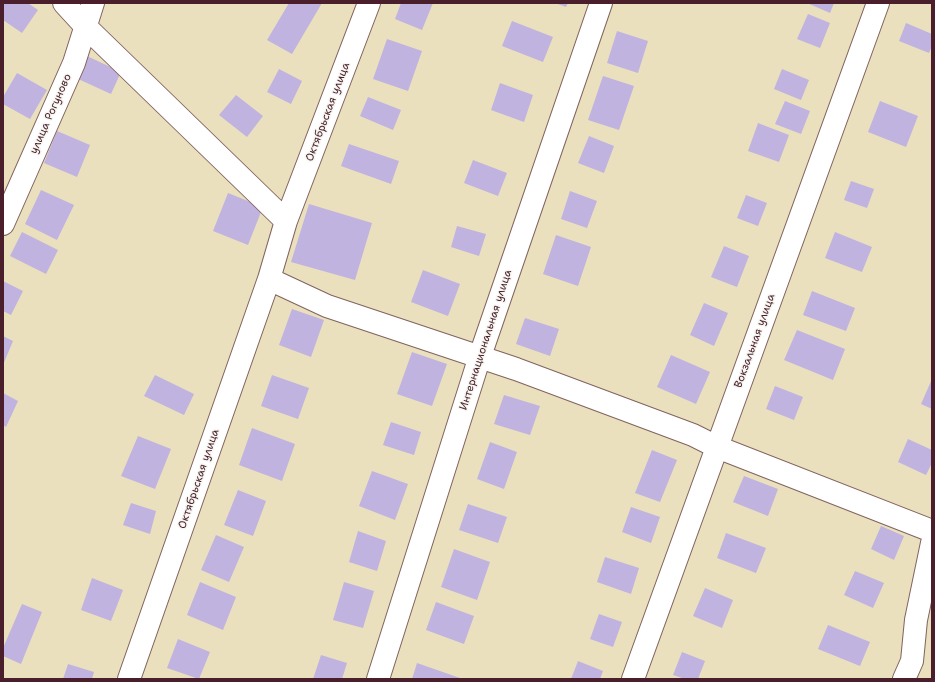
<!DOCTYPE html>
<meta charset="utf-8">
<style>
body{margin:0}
#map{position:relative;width:935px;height:682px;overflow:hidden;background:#eae0be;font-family:"Shantell Sans",sans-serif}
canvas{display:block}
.frame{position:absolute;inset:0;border:4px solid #4a1f2b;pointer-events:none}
</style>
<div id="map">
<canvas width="935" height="682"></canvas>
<div class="frame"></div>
</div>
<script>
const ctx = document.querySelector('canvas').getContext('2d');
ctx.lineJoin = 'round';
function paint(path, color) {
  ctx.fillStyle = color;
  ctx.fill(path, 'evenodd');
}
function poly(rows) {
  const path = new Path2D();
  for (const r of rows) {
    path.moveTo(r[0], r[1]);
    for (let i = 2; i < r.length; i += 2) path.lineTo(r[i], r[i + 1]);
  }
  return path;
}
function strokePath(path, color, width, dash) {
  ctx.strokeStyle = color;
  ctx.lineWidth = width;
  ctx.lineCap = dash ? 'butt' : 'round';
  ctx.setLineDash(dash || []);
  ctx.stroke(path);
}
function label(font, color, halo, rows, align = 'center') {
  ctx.font = font + ' "Shantell Sans",sans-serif';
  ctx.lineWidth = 3;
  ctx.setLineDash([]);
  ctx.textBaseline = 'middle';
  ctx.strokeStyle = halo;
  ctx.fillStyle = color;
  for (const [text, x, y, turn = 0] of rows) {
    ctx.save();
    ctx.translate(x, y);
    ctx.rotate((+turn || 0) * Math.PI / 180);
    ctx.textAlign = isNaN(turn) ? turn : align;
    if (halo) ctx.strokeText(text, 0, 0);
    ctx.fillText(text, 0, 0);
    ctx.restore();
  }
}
const building = poly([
 [4,3,28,3,38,10,22,33,3,20],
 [289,3,322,3,292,54,267,40],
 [401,3,433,3,422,30,395,19],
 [555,3,568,3,566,7],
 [807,3,834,3,830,13],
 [808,14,830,23,820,48,797,39],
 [512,21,553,37,543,62,502,46],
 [906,23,932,34,932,46,929,53,899,41],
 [617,31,648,41,638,73,607,63],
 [387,39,422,51,408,91,373,79],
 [87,56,121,72,111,94,76,78],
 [279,69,302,81,291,104,267,92],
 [782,69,809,80,801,100,774,89],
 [17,73,47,90,30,119,3,104,3,97],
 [603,76,634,86,619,130,588,120],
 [500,83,533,95,524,122,491,110],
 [236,95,263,116,247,137,219,115],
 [368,97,401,110,393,130,360,116],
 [785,101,810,111,801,134,775,124],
 [880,101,918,116,906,147,868,132],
 [758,123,789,135,779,162,748,151],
 [57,131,90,145,77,177,44,163],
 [589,136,614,146,604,173,578,163],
 [349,144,399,161,391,184,341,166],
 [473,160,507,173,498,196,464,183],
 [851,181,874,189,867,208,844,200],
 [41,190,74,205,57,240,25,224],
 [570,191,597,201,587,228,561,219],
 [228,193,263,207,248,245,213,231],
 [746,195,767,203,758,226,737,218],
 [309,204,372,223,355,280,291,262],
 [457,226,486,234,479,256,451,247],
 [22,232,58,250,46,274,10,256],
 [835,232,872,247,862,272,825,258],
 [556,235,591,247,578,286,543,274],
 [724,246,749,256,737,287,711,277],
 [423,270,460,284,448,316,411,302],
 [3,281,23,291,11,315,3,311],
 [812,291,855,308,846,331,803,315],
 [704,303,728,313,714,346,690,335],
 [292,309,324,320,311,357,279,345],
 [525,318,559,329,550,356,516,344],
 [797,330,845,349,833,380,784,360],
 [3,336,13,341,3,365],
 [412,352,447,364,432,406,397,394],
 [671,355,710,372,696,404,657,387],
 [155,375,194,394,184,415,144,396],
 [272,375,309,388,298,419,261,406],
 [932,379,932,409,921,404],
 [775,386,803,397,794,420,766,409],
 [3,393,18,401,6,427,3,425],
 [504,395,540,406,530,435,494,424],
 [391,422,421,432,414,455,383,445],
 [252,428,295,444,282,481,239,465],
 [138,436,171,449,155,489,121,476],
 [908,439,932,450,932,463,926,475,898,462],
 [490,442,517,452,504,489,477,479],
 [652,450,677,460,660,502,635,493],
 [372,471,408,484,395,520,359,506],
 [744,476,778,489,768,516,733,502],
 [238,490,266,501,253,536,224,525],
 [131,503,156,511,150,534,123,525],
 [468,504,507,517,498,543,459,530],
 [631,507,660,517,651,543,622,532],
 [881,526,904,536,894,560,871,549],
 [358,531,386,541,377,571,349,562],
 [726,533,766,548,756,573,717,558],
 [216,535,244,547,229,582,201,570],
 [454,549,490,562,477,600,441,587],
 [605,557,639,568,631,594,597,582],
 [855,571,884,583,873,608,844,595],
 [92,578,123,590,111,621,81,610],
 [200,582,236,597,223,630,187,615],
 [344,582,374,591,363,628,333,620],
 [705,588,733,600,722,628,693,616],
 [436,602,474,616,464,644,426,630],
 [22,604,42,612,21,664,3,656,3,648],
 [599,614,622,622,613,647,590,639],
 [828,625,870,642,860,666,818,649],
 [178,639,210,652,199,679,167,668],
 [682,652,705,661,698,679,685,679,673,675],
 [321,655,347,663,342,679,313,679],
 [578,661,603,671,600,679,571,679],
 [417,663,460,678,459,679,412,679],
 [68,664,94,672,92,679,63,679]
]);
const minor = poly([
 [64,3,86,27,286,221],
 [369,3,286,221,269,279,327,306,516,369,693,435,717,447,932,531],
 [3,224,74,63,93,3],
 [129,679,269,279],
 [378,679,480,356,601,3],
 [633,679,878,3],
 [904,679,912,661,916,620,932,543]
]);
const streetNames = [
 ["Октябрьская улица",328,112,-69],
 ["улица Рогуново",51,114,-66],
 ["Интернациональная улица",486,340,-72],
 ["Вокзальная улица",755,341,-70],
 ["Октябрьская улица",199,479,-71]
];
paint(building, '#c0b3e0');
strokePath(minor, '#82635e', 24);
strokePath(minor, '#fff', 22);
label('11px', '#4a1f2b', '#f6f6f2', streetNames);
</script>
